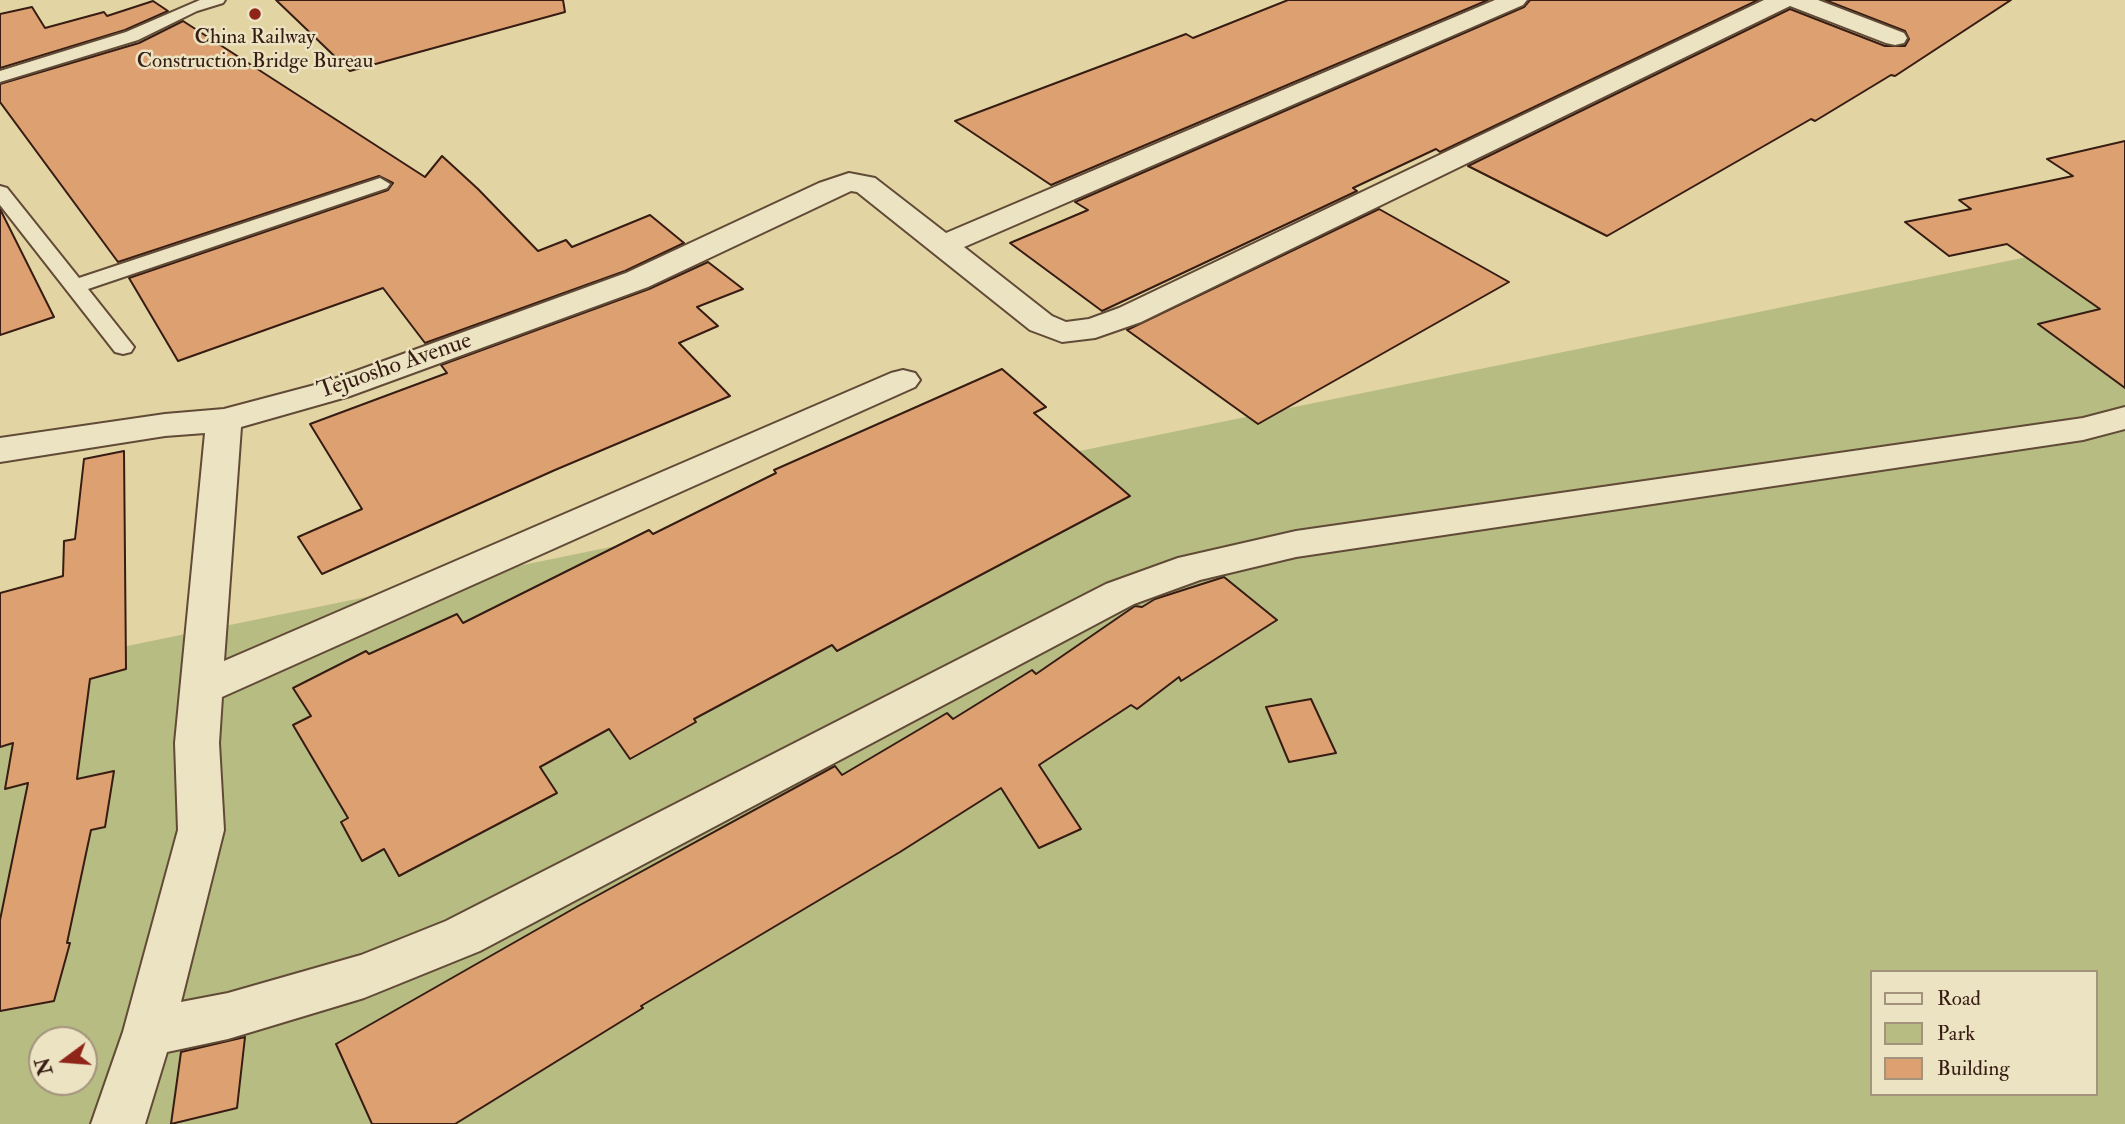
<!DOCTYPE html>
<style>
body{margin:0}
#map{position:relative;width:2125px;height:1124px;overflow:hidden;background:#e2d4a3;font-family:"IM FELL Double Pica",serif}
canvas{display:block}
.legend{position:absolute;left:1870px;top:970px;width:228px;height:126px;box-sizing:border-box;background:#ece3c3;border:2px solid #a3937c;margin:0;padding:9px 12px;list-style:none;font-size:21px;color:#361c12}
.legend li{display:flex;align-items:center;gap:14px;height:35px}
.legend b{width:35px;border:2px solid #a3937c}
.north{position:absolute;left:28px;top:1026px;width:70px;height:70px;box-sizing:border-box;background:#ece3c3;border:2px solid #a3937c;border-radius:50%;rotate:254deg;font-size:19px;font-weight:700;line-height:28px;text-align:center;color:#361c12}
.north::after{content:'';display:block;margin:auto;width:24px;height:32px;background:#8f2418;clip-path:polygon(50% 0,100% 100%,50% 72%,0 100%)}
</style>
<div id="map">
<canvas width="2125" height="1124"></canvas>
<ul class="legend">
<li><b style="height:9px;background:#ece3c3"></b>Road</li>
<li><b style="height:19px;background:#b7bc83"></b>Park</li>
<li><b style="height:19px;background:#dda171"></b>Building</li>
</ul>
<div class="north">N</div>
</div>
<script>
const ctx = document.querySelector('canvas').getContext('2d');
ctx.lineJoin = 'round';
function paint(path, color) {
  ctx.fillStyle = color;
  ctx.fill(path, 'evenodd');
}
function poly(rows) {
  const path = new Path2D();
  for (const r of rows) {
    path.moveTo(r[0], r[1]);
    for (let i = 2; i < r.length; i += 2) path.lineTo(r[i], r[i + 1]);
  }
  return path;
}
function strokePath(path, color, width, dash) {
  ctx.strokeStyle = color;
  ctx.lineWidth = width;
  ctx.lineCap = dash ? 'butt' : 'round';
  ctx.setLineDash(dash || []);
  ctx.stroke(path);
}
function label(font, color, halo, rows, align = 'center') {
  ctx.font = font + ' "IM FELL Double Pica",serif';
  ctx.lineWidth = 5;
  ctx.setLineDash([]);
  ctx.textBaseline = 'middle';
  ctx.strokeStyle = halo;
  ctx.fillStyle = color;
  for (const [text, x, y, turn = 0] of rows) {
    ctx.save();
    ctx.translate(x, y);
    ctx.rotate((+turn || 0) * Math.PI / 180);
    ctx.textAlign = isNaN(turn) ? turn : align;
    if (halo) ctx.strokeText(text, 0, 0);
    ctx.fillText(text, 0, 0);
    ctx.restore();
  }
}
const green = poly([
 [2125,237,2125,1124,0,1124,0,672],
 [1871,972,2095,972,2095,1094,1871,1094],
 [42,1040,84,1040,84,1082,42,1082]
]);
const building = poly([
 [276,0,563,0,565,12,350,71,276,0],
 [1288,0,1488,0,1051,185,955,121,1186,34,1193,38,1288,0],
 [1530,0,1758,0,1440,152,1436,149,1353,188,1357,191,1102,311,1010,243,1088,210,1075,202,1524,7,1530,0],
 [1825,0,2011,0,1895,76,1891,75,1815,121,1811,119,1607,236,1468,166,1790,9,1885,46,1905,46,1909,39,1905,31,1825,0],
 [153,1,168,11,125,30,0,68,0,14,32,7,45,28,104,12,107,16,153,1],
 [183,21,425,177,442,156,478,189,538,251,566,240,572,247,650,215,684,243,625,271,425,343,383,288,178,361,129,278,388,190,393,183,379,176,118,262,0,102,0,84,139,43,183,21],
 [2125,141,2125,388,2038,324,2100,309,2007,244,1949,256,1905,222,1971,209,1959,200,2073,176,2047,159,2125,141],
 [0,209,54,317,0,335,0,209],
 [1379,209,1509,282,1258,424,1127,330,1379,209],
 [708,262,743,289,697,307,718,326,679,343,730,396,555,470,322,574,298,537,362,509,310,424,447,373,441,365,649,289,708,262],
 [1002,369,1046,407,1034,413,1130,496,837,651,832,645,694,719,696,722,630,759,609,729,540,767,557,793,399,876,384,849,362,861,341,822,348,818,293,725,311,716,293,688,366,651,369,654,457,614,463,623,649,530,653,534,776,473,774,470,1002,369],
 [124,451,126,669,90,679,77,779,114,771,105,827,91,830,67,943,70,943,54,1001,0,1011,0,920,28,783,5,789,13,743,0,747,0,593,63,576,64,541,75,539,84,459,124,451],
 [1224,577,1277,620,1181,681,1179,677,1137,709,1131,705,1039,765,1081,829,1039,848,1001,788,900,852,641,1006,643,1008,455,1124,372,1124,336,1044,580,905,835,766,842,775,947,713,953,719,1032,670,1036,674,1135,606,1142,607,1155,599,1224,577],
 [1311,699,1336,753,1289,762,1266,707,1311,699],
 [245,1037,237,1108,171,1124,181,1052,245,1037]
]);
const lane = poly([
 [200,0,225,0,223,3,197,11,138,40,0,82,0,71,126,32,200,0],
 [380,178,390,184,387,188,88,289,134,347,131,352,123,354,115,352,0,205,0,186,7,188,79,278,380,178]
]);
const street = poly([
 [1495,0,1527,0,1523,5,964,247,1052,316,1066,322,1089,319,1119,308,1764,0,1818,0,1904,33,1907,38,1904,43,1895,45,1886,43,1790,6,1141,322,1095,338,1062,342,1030,330,857,192,851,191,648,287,350,396,241,427,224,661,891,373,903,370,915,373,920,380,915,387,222,697,219,743,224,830,181,1002,228,993,361,955,446,921,1106,584,1178,558,1296,531,2083,418,2125,407,2125,429,2083,440,1296,557,1200,580,1134,604,480,951,364,998,228,1039,167,1052,145,1124,91,1124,123,1032,178,830,175,743,205,433,165,436,0,462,0,438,165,414,224,409,326,382,626,273,819,183,849,173,875,178,946,233,1495,0]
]);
const markers = [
 [255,14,7,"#8f2418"]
];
const farPoinames = [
 ["China Railway",255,38],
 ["Construction Bridge Bureau",255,62]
];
const streetNames = [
 ["Tejuosho Avenue",395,367,-19]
];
paint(green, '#b7bc83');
paint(building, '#dda171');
strokePath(building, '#361c12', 2);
strokePath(lane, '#614a36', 4);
strokePath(street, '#614a36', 4);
paint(lane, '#ece3c3');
paint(street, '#ece3c3');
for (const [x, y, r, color] of markers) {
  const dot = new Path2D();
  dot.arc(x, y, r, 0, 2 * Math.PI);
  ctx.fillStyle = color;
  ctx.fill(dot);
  strokePath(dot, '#ece3c3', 2.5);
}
label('21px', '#361c12', '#ece3c3', farPoinames);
label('24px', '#361c12', '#ece3c3', streetNames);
</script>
